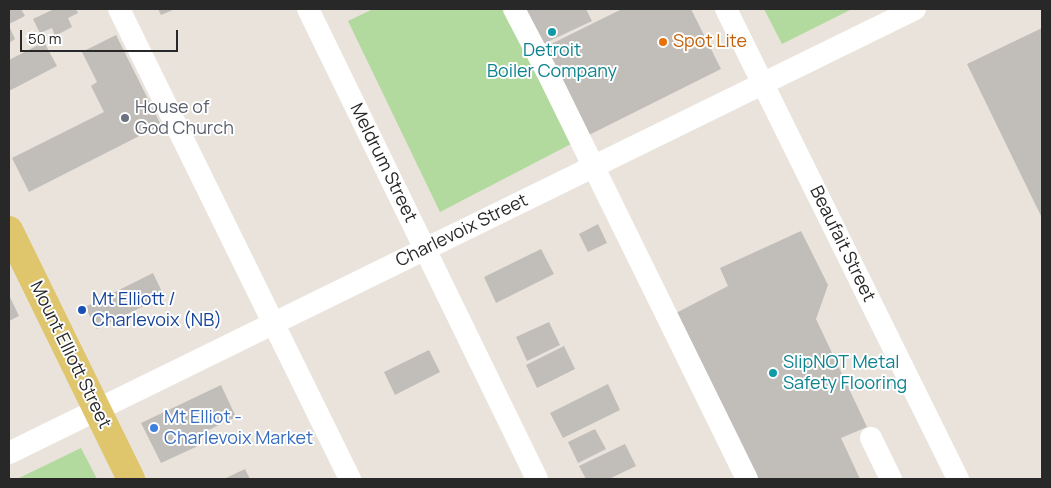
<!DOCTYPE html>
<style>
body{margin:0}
#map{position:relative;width:1051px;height:488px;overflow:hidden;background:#e9e3dc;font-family:Manrope,sans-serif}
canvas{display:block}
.frame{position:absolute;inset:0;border:10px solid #282828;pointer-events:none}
.scale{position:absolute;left:20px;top:30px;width:158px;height:22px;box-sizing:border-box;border:2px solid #282828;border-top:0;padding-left:6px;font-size:15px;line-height:18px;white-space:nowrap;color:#282828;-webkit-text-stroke:4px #fff;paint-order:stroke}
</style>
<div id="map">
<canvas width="1051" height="488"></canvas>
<div class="frame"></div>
<div class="scale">50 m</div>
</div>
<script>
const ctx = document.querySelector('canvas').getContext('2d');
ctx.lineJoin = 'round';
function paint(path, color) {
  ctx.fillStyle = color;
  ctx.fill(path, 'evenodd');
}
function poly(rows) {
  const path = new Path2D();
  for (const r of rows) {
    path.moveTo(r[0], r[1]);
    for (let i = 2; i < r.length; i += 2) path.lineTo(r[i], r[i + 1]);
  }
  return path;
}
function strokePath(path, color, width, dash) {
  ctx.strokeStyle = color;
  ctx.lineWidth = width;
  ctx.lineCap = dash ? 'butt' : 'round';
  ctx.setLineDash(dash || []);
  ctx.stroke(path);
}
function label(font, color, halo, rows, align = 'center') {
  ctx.font = font + ' Manrope,sans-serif';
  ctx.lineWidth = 4;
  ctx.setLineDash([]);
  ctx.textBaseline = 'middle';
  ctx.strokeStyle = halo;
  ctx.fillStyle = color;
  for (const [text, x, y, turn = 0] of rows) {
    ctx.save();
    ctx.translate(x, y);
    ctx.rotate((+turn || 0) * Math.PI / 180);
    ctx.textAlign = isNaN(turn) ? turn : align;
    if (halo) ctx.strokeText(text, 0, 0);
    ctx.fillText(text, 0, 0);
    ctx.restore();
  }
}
const green = poly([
 [373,9,505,9,571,144,440,212,348,21],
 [764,9,852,9,782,44],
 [81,448,97,479,17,479]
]);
const building = poly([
 [9,9,21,9,25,16,9,24],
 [54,9,76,9,78,13,68,18,72,27,55,36,52,28,40,33,33,19],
 [158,9,175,9,161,15],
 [525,9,586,9,592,21,543,44],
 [622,9,691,9,721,69,589,135,545,47],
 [9,26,15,39,9,43],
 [1042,28,1042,218,967,64],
 [116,35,161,125,29,192,12,158,104,112,91,86,97,82,82,52],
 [44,42,57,66,9,91,9,60],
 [598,224,607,243,588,252,579,234],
 [801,231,828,285,816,319,867,427,841,438,860,479,757,479,676,313,728,286,720,268],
 [541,249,554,274,496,303,484,277],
 [153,273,164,296,97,329,85,307],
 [9,295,19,316,9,321],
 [549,322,560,345,527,361,516,337],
 [564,346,575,369,537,388,526,365],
 [429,350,440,372,395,395,384,372],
 [608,384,620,410,563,438,550,413],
 [221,385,236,417,196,436,200,445,161,463,141,423],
 [595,429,606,449,578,463,568,442],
 [625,444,636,466,609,479,586,479,579,466],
 [245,469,250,479,224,479]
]);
const minor = poly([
 [119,9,350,479],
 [308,9,537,479],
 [514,9,549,76,747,479],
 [726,9,958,479],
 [871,438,891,479],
 [9,453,915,9]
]);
const major = poly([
 [9,230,131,479]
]);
const markers = [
 [552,32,5,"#0f9aa8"],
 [663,42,5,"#e8710a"],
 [125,118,5,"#6b7280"],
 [82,310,5,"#1a4fb4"],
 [773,373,5,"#0f9aa8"],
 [154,428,5,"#3f7fe0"]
];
const foodNames = [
 ["Spot Lite",673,42]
];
const cultureNames = [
 ["Detroit",552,51],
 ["Boiler Company",552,72],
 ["SlipNOT Metal",783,363,"left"],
 ["Safety Flooring",783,384,"left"]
];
const worshipNames = [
 ["House of",135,108],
 ["God Church",135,129]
];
const streetNames = [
 ["Meldrum Street",383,163,64],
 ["Charlevoix Street",462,231,-26],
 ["Beaufait Street",842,244,64],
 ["Mount Elliott Street",70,355,64]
];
const transitNames = [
 ["Mt Elliott /",92,300],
 ["Charlevoix (NB)",92,321]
];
const shopNames = [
 ["Mt Elliot -",164,418],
 ["Charlevoix Market",164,439]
];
paint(green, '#b2d99e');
paint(building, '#c1bdb8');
strokePath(minor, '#fff', 22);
strokePath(major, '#dfc56b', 28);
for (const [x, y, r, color] of markers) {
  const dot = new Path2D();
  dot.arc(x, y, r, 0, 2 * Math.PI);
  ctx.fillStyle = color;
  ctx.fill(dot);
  strokePath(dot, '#fff', 2);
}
label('18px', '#c56008', '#fff', foodNames, 'left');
label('18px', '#0d838f', '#fff', cultureNames);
label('18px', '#5b616d', '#fff', worshipNames, 'left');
label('18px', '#282828', '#fff', streetNames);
label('18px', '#164399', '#fff', transitNames, 'left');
label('18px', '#366cbe', '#fff', shopNames, 'left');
</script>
